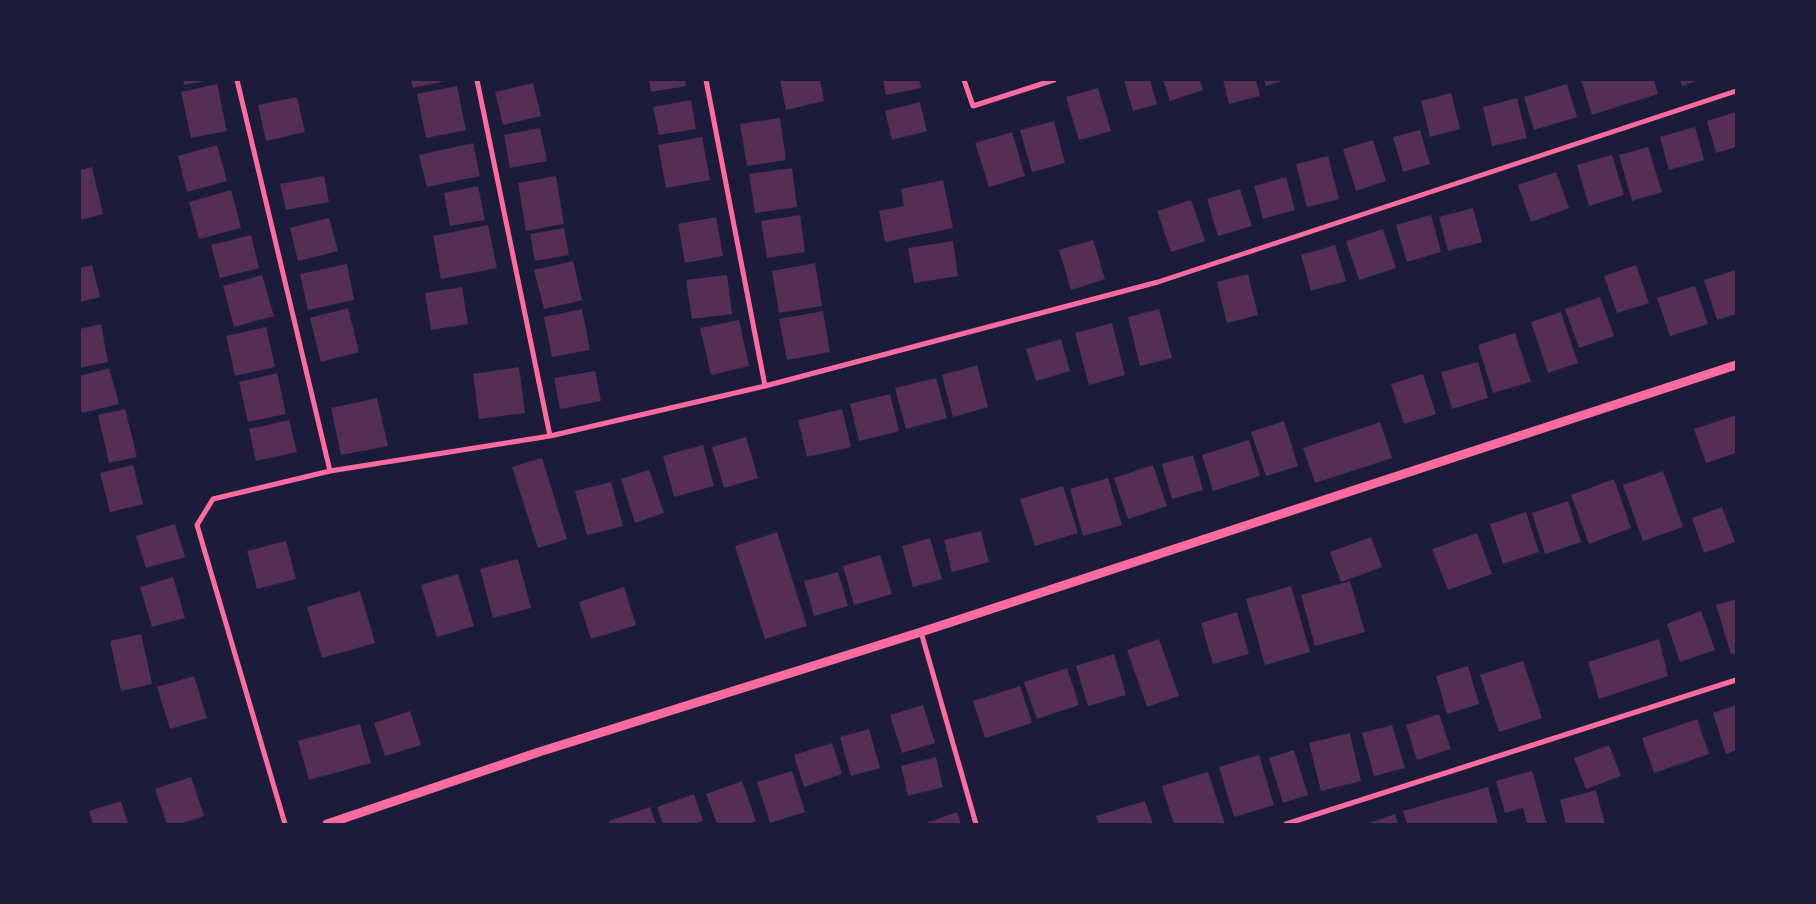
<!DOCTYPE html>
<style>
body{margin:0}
#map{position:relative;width:1816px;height:904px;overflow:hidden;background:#1b1b3a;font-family:"IBM Plex Sans",sans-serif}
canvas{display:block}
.frame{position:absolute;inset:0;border:81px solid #1b1b3a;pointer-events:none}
</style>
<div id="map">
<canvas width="1816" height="904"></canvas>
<div class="frame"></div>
</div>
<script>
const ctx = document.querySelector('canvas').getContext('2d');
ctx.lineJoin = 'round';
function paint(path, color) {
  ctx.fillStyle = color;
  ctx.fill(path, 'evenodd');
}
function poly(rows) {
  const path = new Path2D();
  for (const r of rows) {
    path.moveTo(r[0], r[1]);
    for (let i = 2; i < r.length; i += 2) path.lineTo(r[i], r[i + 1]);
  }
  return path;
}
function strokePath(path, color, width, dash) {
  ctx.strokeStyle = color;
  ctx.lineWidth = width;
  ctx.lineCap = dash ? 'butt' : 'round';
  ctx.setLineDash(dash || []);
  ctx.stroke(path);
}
const building = poly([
 [183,80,204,80,205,81,184,85],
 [411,80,445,80,446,81,413,88],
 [649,80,685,80,686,86,651,92],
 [780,80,820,80,824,101,786,110],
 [883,80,919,80,921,88,886,95],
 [1124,80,1150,80,1157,104,1133,111],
 [1163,80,1200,80,1203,90,1170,101],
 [1223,80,1256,80,1260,96,1229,104],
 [1264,80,1286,80,1266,86],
 [1581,80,1654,80,1658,94,1592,115],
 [1680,80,1699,80,1682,86],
 [533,83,541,116,503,125,495,92],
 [217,84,227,131,191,138,181,92],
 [1567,84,1577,117,1534,130,1524,97],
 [457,86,466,130,426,138,417,94],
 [1098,88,1111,131,1079,140,1066,97],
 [1451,93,1460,129,1430,137,1421,101],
 [297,97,305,132,266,141,258,105],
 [1517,98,1527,138,1492,146,1483,107],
 [691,100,696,129,659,135,653,107],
 [920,102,927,131,892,140,885,111],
 [1736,112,1736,147,1716,153,1707,121],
 [780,118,786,160,747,166,740,124],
 [1054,121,1065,163,1032,172,1020,130],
 [1695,127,1704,160,1669,170,1660,137],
 [540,128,547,161,510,168,504,135],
 [1420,130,1430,164,1403,172,1393,137],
 [1012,132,1025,176,989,187,975,143],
 [702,137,710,180,666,188,658,145],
 [1373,140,1386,181,1356,191,1343,149],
 [473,143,480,176,427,187,419,155],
 [217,145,227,181,187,192,178,156],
 [1648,147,1662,192,1632,201,1619,155],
 [1612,155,1624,195,1589,206,1577,165],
 [1328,156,1339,199,1307,207,1296,164],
 [92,167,103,214,80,220,80,170],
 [792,168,797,207,755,213,749,174],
 [1556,172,1569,208,1531,222,1518,185],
 [324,176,329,202,286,210,280,184],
 [556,176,564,224,526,231,518,183],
 [1286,177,1295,210,1263,219,1254,186],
 [943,180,953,228,885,242,879,211,904,206,901,189],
 [478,186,485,220,450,226,444,193],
 [1240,189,1252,226,1218,236,1207,199],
 [231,190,241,228,199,239,189,202],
 [1191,200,1205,241,1171,252,1157,211],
 [1473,208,1482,242,1448,251,1439,217],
 [800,215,805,252,767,258,761,221],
 [1431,215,1441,252,1407,262,1396,225],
 [716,217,723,256,685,263,678,224],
 [329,218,338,251,298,261,290,228],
 [488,225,497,268,441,279,433,236],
 [564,228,569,255,535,261,530,234],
 [1383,229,1396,268,1359,280,1346,241],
 [251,235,259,268,220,278,211,245],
 [1093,240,1105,279,1071,290,1059,250],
 [953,241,958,276,914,283,908,248],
 [1335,245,1346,281,1311,291,1301,255],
 [573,261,582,300,544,309,534,270],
 [815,263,822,306,779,313,772,271],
 [347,264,354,300,308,310,300,274],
 [92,265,100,297,80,302,80,268],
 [1636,265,1649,303,1617,313,1604,276],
 [1736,270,1736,314,1717,320,1704,280],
 [1248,274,1258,315,1227,323,1217,282],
 [262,275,274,316,234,327,223,286],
 [727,275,732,314,692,319,686,280],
 [1695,286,1708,324,1670,336,1657,298],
 [462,287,468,324,431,330,425,293],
 [1600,297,1614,336,1579,348,1565,309],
 [348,308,359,352,321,362,310,318],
 [582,309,590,350,552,357,544,317],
 [1159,309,1172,358,1140,366,1128,317],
 [823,311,830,352,787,360,779,319],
 [1561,312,1578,363,1548,373,1531,322],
 [739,320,749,366,711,375,700,328],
 [1112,323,1125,375,1089,385,1075,333],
 [101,324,108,362,80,368,80,329],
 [266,327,275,367,235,376,226,336],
 [1515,333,1531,382,1493,393,1478,345],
 [1061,339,1070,371,1036,381,1026,349],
 [1478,362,1488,398,1452,409,1441,372],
 [977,365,988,407,953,417,942,375],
 [519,367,525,413,479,419,473,374],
 [109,368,119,404,82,413,80,405,80,376],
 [595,371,601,401,560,409,554,378],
 [277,373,286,414,248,422,239,382],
 [1423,374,1436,414,1404,424,1391,384],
 [936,378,947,418,906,429,895,388],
 [890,394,899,431,859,441,850,404],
 [377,398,388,446,341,455,331,408],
 [125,409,137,457,109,463,98,415],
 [842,409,851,447,807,457,798,420],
 [1736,415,1736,453,1706,463,1694,429],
 [289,420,297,452,256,461,249,429],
 [1284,421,1298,466,1266,476,1251,432],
 [1380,422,1392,458,1315,483,1303,448],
 [746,437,758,478,724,488,712,447],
 [1249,440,1260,476,1213,491,1202,455],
 [703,445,714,486,674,497,663,456],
 [1193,455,1203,490,1172,499,1162,464],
 [542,458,567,539,538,548,512,467],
 [133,465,143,504,110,512,100,473],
 [1153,465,1167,506,1128,519,1114,478],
 [649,470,664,513,635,523,621,479],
 [1663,471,1683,527,1643,541,1623,485],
 [1108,478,1122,525,1083,536,1070,489],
 [1614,479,1631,528,1589,544,1571,495],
 [611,482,623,526,587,535,575,491],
 [1063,486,1078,533,1035,546,1020,499],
 [1568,501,1581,542,1545,554,1532,513],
 [1722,507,1735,542,1704,553,1692,518],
 [1526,512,1539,552,1503,564,1490,524],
 [175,524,185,557,146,568,136,536],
 [981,531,989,562,952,572,944,540],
 [777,532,807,626,765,639,735,546],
 [1477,533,1492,574,1448,590,1432,549],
 [1371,537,1382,567,1341,582,1330,552],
 [930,538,942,579,913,587,902,546],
 [286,541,296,579,257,589,247,551],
 [880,555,892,594,854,605,843,566],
 [518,559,531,608,493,618,480,569],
 [838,572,848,606,814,616,804,581],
 [458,574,474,626,437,637,421,585],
 [173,577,185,618,152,627,140,587],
 [1350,581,1365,632,1315,646,1301,595],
 [1291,586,1310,652,1265,665,1246,599],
 [624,587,636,625,591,639,579,602],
 [360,591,375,643,322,658,307,607],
 [1736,599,1736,653,1731,654,1716,605],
 [1701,611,1715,650,1680,662,1667,624],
 [1237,612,1249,654,1213,664,1201,623],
 [141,634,152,684,121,691,110,641],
 [1159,639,1179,696,1147,707,1127,650],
 [1659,639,1668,676,1599,699,1588,662],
 [1114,654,1126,695,1088,706,1076,666],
 [1523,661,1542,718,1499,732,1480,675],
 [1468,666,1479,704,1447,714,1436,676],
 [1067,668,1079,705,1037,719,1024,682],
 [194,676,207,718,170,729,157,687],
 [1020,686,1032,723,985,738,973,701],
 [923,705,935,743,902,753,890,715],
 [1736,705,1736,750,1726,754,1713,713],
 [410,711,421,745,385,756,374,723],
 [1439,714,1451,749,1417,760,1406,725],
 [1697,719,1709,754,1654,773,1642,738],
 [360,724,371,763,309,780,298,741],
 [1392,725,1405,768,1374,776,1362,733],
 [869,729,880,768,851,776,840,737],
 [1350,733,1361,781,1321,791,1309,743],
 [832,743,842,774,804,787,794,755],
 [1609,745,1621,776,1586,789,1574,758],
 [1294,750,1308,795,1283,803,1269,758],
 [1259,755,1274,805,1234,817,1219,767],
 [936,757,943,787,908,796,901,766],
 [792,771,805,812,770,823,757,782],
 [1532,771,1547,824,1527,824,1523,808,1505,813,1496,781],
 [1208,772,1225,824,1174,824,1162,786],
 [191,777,204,816,180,824,167,824,155,789],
 [742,781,756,821,749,824,717,824,706,794],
 [1488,787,1498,824,1407,824,1403,811],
 [1596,790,1605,824,1566,824,1560,800],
 [694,794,703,821,694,824,663,824,657,807],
 [121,801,128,824,93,824,89,811],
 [1145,801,1153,824,1099,824,1096,816],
 [650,807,656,824,610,824,609,821],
 [957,812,961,824,924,824],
 [1395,814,1398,824,1366,824]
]);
const minor = poly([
 [237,80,330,471],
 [477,80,550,436],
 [706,80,765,386],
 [964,80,973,106,1054,80],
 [921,632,976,824],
 [285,824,197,525,213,499,330,471,550,436,765,386,1158,282,1736,91],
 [1286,824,1736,680]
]);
const tertiary = poly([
 [327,824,539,752,921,632,1736,365]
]);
paint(building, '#542f53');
strokePath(minor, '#ff6b9d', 5);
strokePath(tertiary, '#ff6b9d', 9);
</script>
